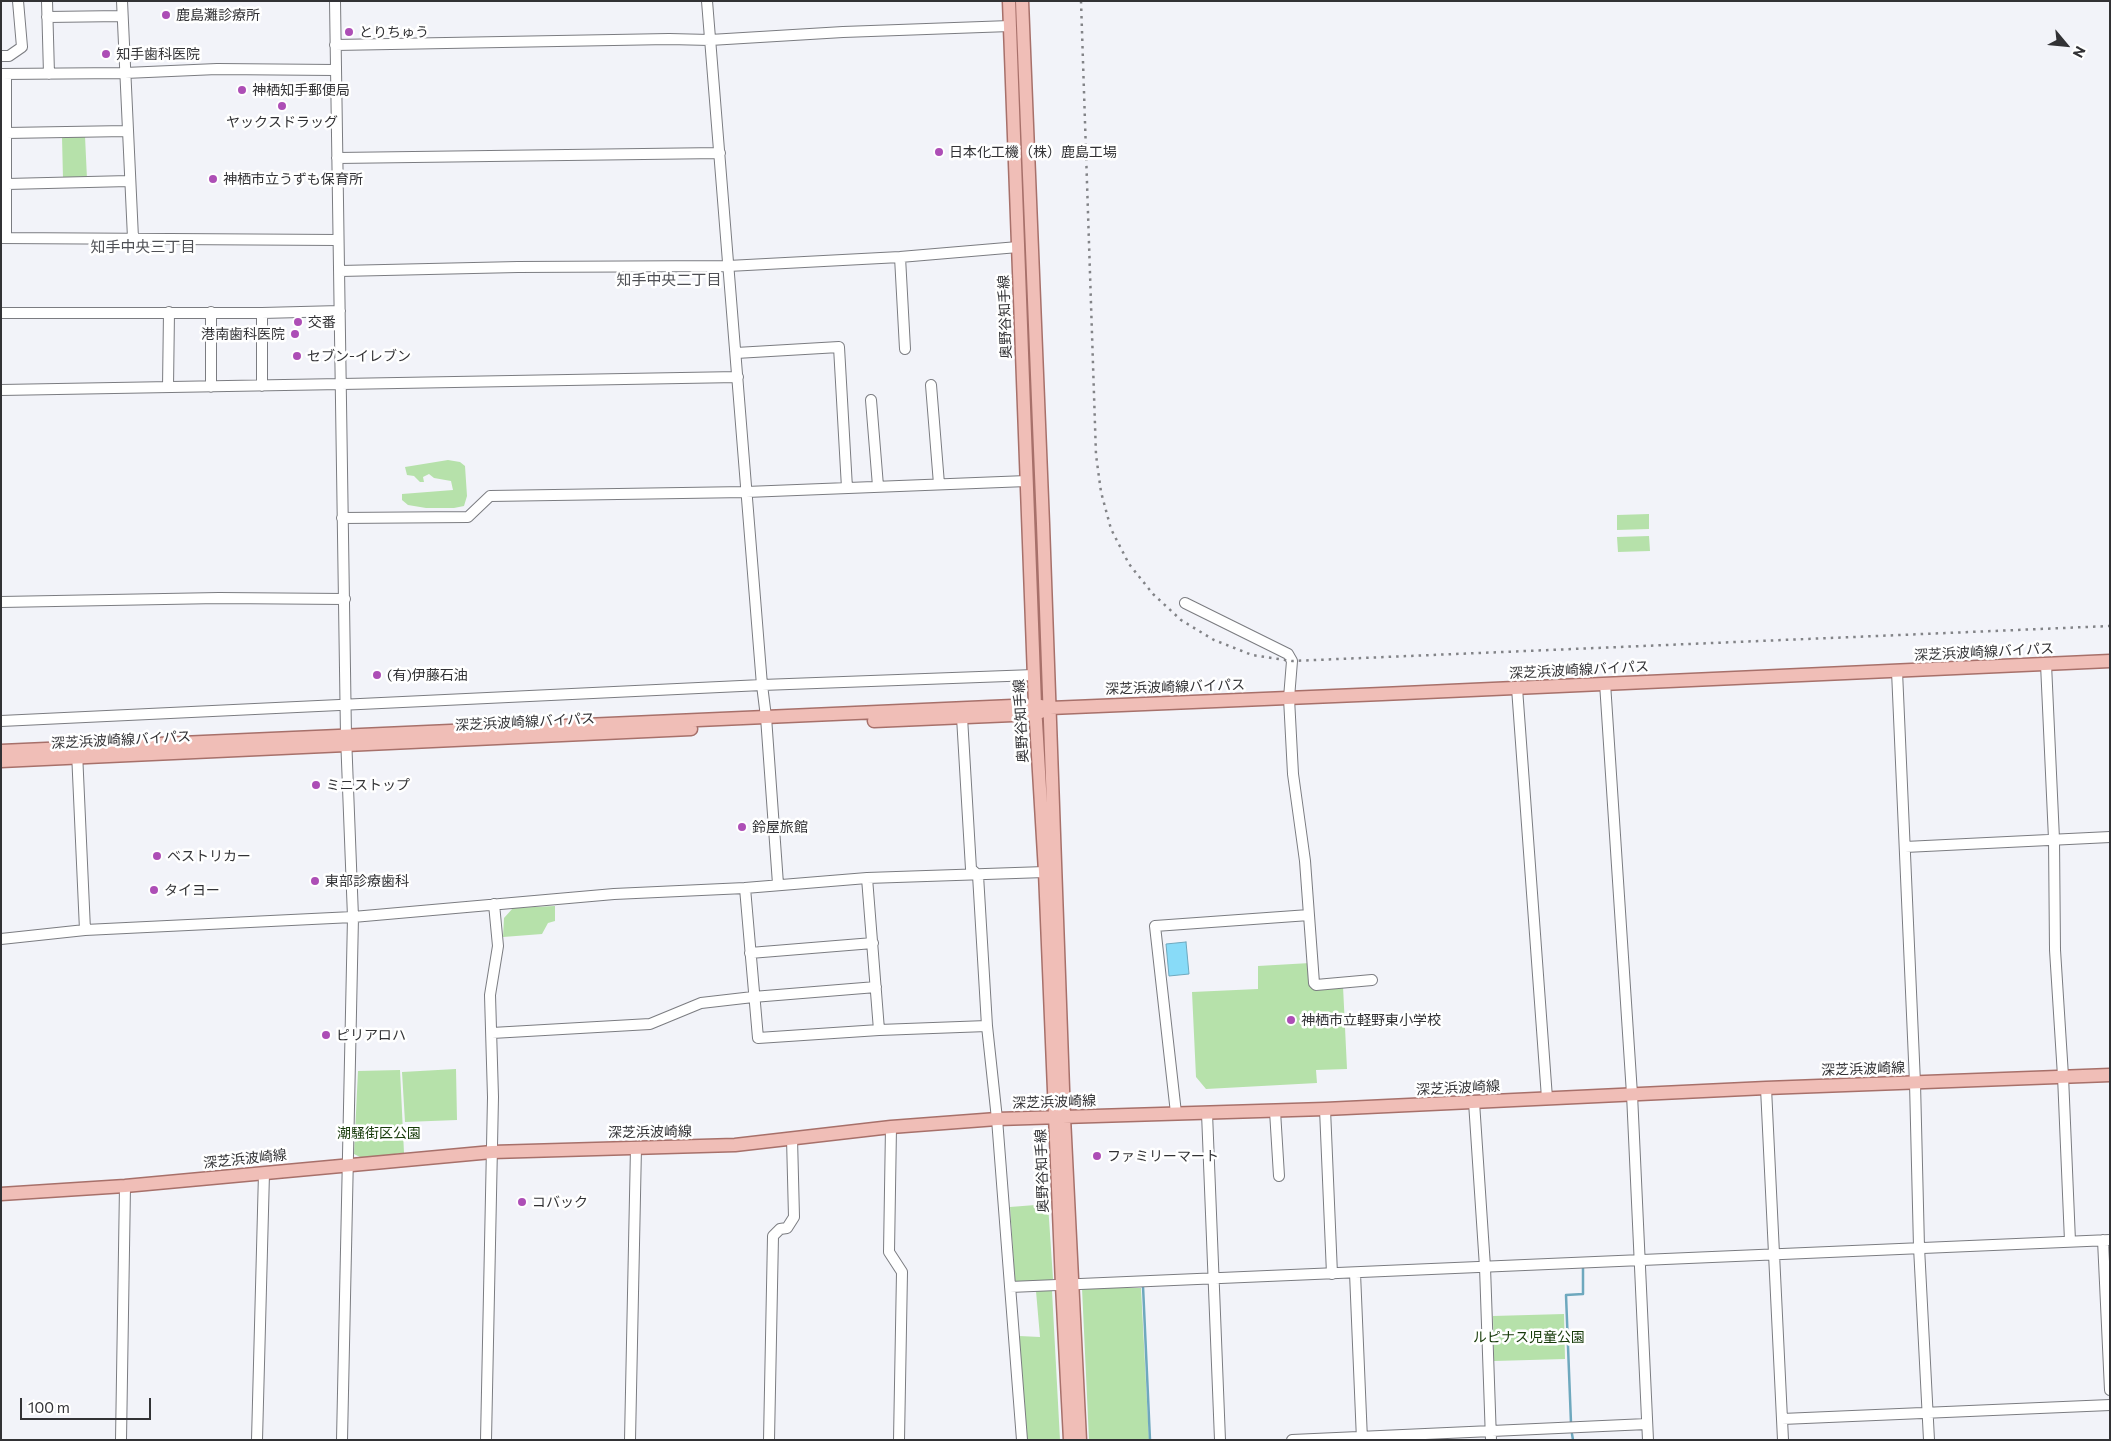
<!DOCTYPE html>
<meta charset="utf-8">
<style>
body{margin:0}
#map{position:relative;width:2111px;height:1441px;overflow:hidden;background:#f2f3f9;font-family:Commissioner,sans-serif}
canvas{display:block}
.frame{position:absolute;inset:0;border:2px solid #323235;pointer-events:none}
.north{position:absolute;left:2041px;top:20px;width:50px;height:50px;-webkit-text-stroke:4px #fff;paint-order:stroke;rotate:118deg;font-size:14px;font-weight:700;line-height:20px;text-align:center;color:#323235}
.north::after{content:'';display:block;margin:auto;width:18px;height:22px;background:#323235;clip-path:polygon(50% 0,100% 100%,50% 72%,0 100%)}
.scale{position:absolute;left:20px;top:1398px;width:131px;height:22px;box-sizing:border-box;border:2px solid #323235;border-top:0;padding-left:6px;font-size:15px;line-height:18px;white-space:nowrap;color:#323235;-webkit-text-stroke:4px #fff;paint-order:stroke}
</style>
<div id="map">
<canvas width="2111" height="1441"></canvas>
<div class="frame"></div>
<div class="north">N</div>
<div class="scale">100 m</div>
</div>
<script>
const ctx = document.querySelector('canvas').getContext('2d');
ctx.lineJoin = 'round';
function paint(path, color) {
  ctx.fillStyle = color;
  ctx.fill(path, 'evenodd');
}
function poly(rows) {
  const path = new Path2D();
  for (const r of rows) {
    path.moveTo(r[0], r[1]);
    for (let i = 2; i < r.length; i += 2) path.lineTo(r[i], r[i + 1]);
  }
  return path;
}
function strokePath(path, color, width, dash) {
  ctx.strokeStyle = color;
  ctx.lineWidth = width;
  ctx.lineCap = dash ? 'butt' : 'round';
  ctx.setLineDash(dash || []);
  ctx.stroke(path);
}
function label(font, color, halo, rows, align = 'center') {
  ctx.font = font + ' Commissioner,"Noto Sans JP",sans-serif';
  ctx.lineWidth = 5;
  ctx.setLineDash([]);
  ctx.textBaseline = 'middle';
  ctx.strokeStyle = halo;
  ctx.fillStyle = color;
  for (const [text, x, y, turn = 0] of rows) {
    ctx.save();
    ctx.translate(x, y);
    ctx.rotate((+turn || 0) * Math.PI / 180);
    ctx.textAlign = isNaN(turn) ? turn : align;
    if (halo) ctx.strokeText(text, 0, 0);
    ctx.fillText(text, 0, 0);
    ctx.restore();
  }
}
const green = poly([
 [85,136,87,179,63,179,62,137],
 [448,460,460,462,465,466,467,496,464,506,454,508,426,508,408,505,402,500,402,494,453,490,451,481,434,478,429,474,423,477,424,482,420,482,414,476,407,475,405,467],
 [1649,514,1649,529,1617,530,1617,515],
 [1649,536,1650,551,1618,552,1617,537],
 [555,906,555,921,548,923,542,934,503,937,504,918,513,908],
 [1310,963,1311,987,1343,986,1347,1069,1316,1070,1317,1083,1206,1089,1196,1077,1192,992,1258,989,1258,966],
 [456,1069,457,1120,405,1122,402,1072],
 [400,1070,404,1153,362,1158,354,1154,358,1071],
 [1048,1204,1053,1279,1049,1281,1015,1282,1010,1207],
 [1082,1288,1141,1288,1149,1440,1089,1440],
 [1036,1291,1052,1291,1060,1440,1027,1440,1019,1336,1040,1337],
 [1564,1314,1565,1359,1494,1361,1493,1316]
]);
const water = poly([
 [1186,942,1189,974,1169,976,1166,944,1186,942]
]);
const stream = poly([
 [1143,1286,1150,1440],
 [1571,1423,1566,1295,1583,1294,1583,1267],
 [1572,1434,1573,1440]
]);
const minor = poly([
 [47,1,49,74],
 [122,1,133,238],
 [335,1,346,736,353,917,342,1440],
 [707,1,762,685,766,717,778,884],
 [47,17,122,16],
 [335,45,669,39,710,40,843,32,1010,26],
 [1,56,9,56,22,47,18,1],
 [1,74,125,73,217,69,335,70],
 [6,74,6,238],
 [6,133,127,131],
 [337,158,720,153],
 [7,184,129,181],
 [1,238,338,240],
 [900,257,905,349],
 [340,271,518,267,728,266,900,257,1018,247],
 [211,312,211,387],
 [1,313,262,313,340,311],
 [736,353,839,347,847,488],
 [931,385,939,484],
 [262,386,262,313],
 [168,387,169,312],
 [1,390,738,377],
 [871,400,878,486],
 [342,518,468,517,490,496,746,492,1027,481],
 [1,602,219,598,345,599],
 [1185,603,1288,654,1292,661,1289,698,1293,774,1305,861,1314,983,1316,985,1372,980],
 [2046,664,2054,839,2055,950,2063,1076,2070,1241],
 [1897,671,1915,1083,1919,1247,1929,1440],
 [1605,683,1632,1094,1648,1440],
 [1517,688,1547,1098],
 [962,717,971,869,978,875,987,1026,997,1119,1022,1440],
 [1,721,762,685,1034,675],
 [77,752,85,930],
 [1905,847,2110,837],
 [867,878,879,1030],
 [745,888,758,1038,879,1030,987,1026],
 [1,939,85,930,353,917,614,894,745,888,867,878,1045,872],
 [750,953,873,943],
 [492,1033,650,1024,701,1003,753,997,876,987],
 [1766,1088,1783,1440],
 [1474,1102,1485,1267,1491,1440],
 [1325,1109,1332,1274],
 [1275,1111,1279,1176],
 [1176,1113,1155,926,1309,915],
 [1207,1113,1220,1440],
 [891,1127,889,1252,902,1272,899,1440],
 [2103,1240,2110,1390],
 [1355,1273,1362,1440],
 [1010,1287,2110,1240],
 [1782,1419,2110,1405],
 [121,1440,125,1186],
 [257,1440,264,1173],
 [486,1440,493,1097,490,995,498,946,494,904],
 [630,1440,636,1147],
 [769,1440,773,1236,780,1229,787,1228,794,1217,792,1138],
 [1292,1440,1647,1424]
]);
const major = poly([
 [1009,1,1035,705,1045,872,1062,1285,1070,1440],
 [1022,1,1043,524,1064,1117,1080,1440],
 [874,721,1036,714,1043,711],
 [1,751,1035,705,1050,708,1382,694,2110,661],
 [1,761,691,729],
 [1,1194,125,1186,492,1152,735,1145,891,1127,997,1119,1325,1109,1766,1088,2110,1075]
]);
const rail = poly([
 [1081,1,1096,455,1101,492,1111,529,1129,564,1153,594,1181,620,1214,640,1252,655,1292,661,2110,626]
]);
const markers = [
 [166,15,5,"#ad4eb6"],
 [349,32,5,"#ad4eb6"],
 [106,54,5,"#ad4eb6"],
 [242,90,5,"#ad4eb6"],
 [282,106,5,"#ad4eb6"],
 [939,152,5,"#ad4eb6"],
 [213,179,5,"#ad4eb6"],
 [298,322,5,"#ad4eb6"],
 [295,334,5,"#ad4eb6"],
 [297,356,5,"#ad4eb6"],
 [377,675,5,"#ad4eb6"],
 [316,785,5,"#ad4eb6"],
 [742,827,5,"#ad4eb6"],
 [157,856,5,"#ad4eb6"],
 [315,881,5,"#ad4eb6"],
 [154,890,5,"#ad4eb6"],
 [1291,1020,5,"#ad4eb6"],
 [326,1035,5,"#ad4eb6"],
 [1097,1156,5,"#ad4eb6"],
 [522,1202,5,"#ad4eb6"]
];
const poiNames = [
 ["鹿島灘診療所",176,15],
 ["とりちゅう",359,32],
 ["知手歯科医院",116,54],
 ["神栖知手郵便局",252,90],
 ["ヤックスドラッグ",282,122,"center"],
 ["日本化工機（株）鹿島工場",949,152],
 ["神栖市立うずも保育所",223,179],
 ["交番",308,322],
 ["港南歯科医院",285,334,"right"],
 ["セブン-イレブン",307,356],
 ["(有)伊藤石油",387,675],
 ["ミニストップ",326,785],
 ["鈴屋旅館",752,827],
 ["ベストリカー",167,856],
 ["東部診療歯科",325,881],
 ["タイヨー",164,890],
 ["神栖市立軽野東小学校",1301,1020],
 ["ピリアロハ",336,1035],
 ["ファミリーマート",1107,1156],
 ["コバック",532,1202]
];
const streetNames = [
 ["奥野谷知手線",1005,317,-92],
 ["深芝浜波崎線バイパス",1984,652,-3],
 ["深芝浜波崎線バイパス",1579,670,-3],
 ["深芝浜波崎線バイパス",1175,687,-2],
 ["奥野谷知手線",1021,721,-93],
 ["深芝浜波崎線バイパス",525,722,-3],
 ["深芝浜波崎線バイパス",121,740,-3],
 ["深芝浜波崎線",1863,1069,-2],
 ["深芝浜波崎線",1458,1088,-3],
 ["深芝浜波崎線",1054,1102,-2],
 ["深芝浜波崎線",650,1132,-1],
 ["深芝浜波崎線",245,1159,-6],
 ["奥野谷知手線",1042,1171,-92]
];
const parkNames = [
 ["潮騒街区公園",379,1133],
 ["ルピナス児童公園",1529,1337]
];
const neighbourhoodNames = [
 ["知手中央三丁目",143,247],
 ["知手中央二丁目",669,280]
];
paint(green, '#b6e1aa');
paint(water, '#88dbf8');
strokePath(water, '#6ea8be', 1);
strokePath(stream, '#6ea8be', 2.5);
strokePath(minor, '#7b7c81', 12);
strokePath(major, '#a7706a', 15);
strokePath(minor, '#fff', 10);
strokePath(major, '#f0beb7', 12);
strokePath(rail, '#828387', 2.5, [2.5, 5]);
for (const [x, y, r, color] of markers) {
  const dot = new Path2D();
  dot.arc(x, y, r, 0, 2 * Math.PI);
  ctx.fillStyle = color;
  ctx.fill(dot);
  strokePath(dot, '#fff', 2);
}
label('14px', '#323235', '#fff', poiNames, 'left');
label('14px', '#323235', '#fff', streetNames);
label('14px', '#163a09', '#fff', parkNames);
label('15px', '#4f5055', '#fff', neighbourhoodNames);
</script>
